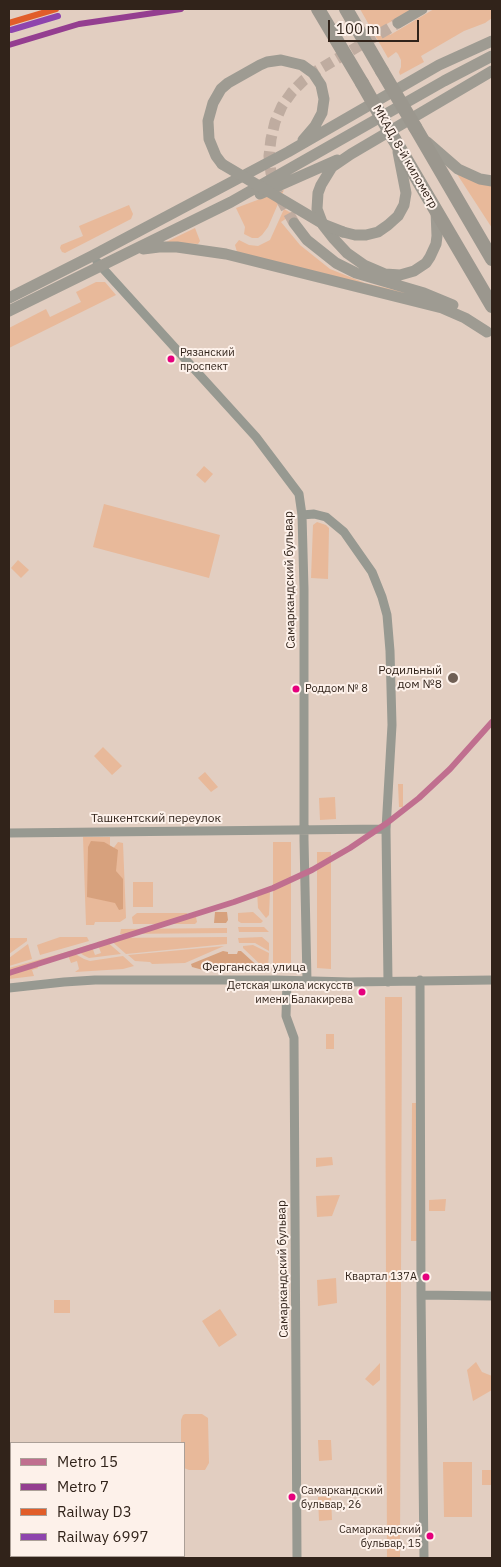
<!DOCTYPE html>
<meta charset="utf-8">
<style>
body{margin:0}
#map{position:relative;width:501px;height:1567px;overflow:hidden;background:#e2cec1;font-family:"IBM Plex Sans",sans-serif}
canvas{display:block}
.frame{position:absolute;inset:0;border:10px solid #31231a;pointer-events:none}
.legend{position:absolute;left:10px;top:1442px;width:175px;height:115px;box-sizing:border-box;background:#fdf1ea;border:1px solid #ab9f97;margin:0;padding:6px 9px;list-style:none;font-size:15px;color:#31231a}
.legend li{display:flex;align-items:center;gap:10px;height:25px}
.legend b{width:25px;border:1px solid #ab9f97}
.scale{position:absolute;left:328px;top:20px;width:91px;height:22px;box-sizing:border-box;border:2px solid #31231a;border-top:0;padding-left:6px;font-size:15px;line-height:18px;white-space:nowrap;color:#31231a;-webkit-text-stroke:4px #fdf1ea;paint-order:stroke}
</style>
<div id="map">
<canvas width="501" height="1567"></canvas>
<div class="frame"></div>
<ul class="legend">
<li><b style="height:6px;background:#c06f8f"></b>Metro 15</li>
<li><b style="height:6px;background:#943e90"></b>Metro 7</li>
<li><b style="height:6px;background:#e15d29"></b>Railway D3</li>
<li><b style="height:6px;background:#8e44ad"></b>Railway 6997</li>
</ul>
<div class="scale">100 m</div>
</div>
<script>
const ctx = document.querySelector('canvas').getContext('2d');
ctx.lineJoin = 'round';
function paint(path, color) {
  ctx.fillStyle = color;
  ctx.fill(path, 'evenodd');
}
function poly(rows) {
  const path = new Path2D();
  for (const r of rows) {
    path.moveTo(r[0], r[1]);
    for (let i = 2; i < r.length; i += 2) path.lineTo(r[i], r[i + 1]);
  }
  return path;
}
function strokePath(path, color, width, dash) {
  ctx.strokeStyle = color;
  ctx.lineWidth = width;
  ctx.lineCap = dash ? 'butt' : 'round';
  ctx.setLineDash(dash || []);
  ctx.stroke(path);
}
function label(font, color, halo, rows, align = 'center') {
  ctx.font = font + ' "IBM Plex Sans",sans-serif';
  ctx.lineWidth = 4;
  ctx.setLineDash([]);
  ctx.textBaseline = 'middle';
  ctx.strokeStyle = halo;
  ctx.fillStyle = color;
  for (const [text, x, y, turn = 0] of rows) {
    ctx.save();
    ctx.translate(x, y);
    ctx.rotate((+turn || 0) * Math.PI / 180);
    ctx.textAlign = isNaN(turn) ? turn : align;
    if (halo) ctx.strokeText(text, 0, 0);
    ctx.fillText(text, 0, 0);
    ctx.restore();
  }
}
const green = poly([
 [360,9,413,9,385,25,390,35,434,9,492,9,492,18,485,23,464,31,421,56,424,62,400,75,399,72,401,67,401,60,398,54,396,52,388,58],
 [455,171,492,183,492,228],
 [284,190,268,227,262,235,258,238,252,238,244,234,245,227,236,208],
 [129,205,133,214,131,219,65,253,62,252,60,248,61,245,83,236,79,226],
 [284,209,293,214,281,222,300,245,330,269,365,283,418,295,448,307,237,252,235,245,239,240,249,245,258,246,270,240],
 [195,228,200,241,198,244,166,242],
 [96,282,105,282,116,295,9,348,9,328,46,309,50,317,81,302,76,292],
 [204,466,213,474,205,483,196,475],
 [104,504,220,535,209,578,93,547],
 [317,522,326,525,329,528,328,579,311,578,313,525],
 [18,560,29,570,21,578,11,568],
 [103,747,122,766,112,775,94,756],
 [205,772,218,787,211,792,198,778],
 [398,784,403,784,403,807,399,807],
 [335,797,336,819,320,820,319,798],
 [83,837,110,837,110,845,104,854,112,850,118,842,123,843,126,918,120,922,95,922,94,925,86,925],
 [273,842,291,842,291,967,273,967],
 [317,852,331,852,331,969,317,968],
 [133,882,153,882,153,907,133,907],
 [257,891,270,891,269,915,266,918,258,908],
 [253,912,263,921,261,923,241,923,238,921,238,913],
 [137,913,187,913,187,917,196,917,197,922,195,924,133,924,132,917],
 [238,927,264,927,269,932,239,932],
 [227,928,227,933,120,934,121,929],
 [60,937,87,937,89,941,40,955,37,945],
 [227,937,227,944,126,954,108,938],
 [262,937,269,943,269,951,255,943,239,943,238,938],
 [9,938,27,938,27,941,9,954],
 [105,940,121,954,89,958,83,955,76,949,91,944,95,955,101,953,97,942],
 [28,944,32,959,9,966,9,958],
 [253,945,269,953,268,968,264,968,243,948,243,946],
 [224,946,185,963,152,964,150,962,135,961,128,955],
 [70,951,84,959,90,961,123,956,134,966,123,969,75,972,79,969,77,961,71,963,68,955,37,964,38,968,32,970,34,976,9,979,9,968],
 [385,997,402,997,400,1558,387,1558],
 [326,1034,334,1034,334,1049,326,1049],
 [412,1103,416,1103,420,1241,411,1241],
 [332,1157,333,1165,316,1167,316,1158],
 [340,1195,332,1216,317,1217,316,1196],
 [446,1199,445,1211,429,1211,429,1200],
 [336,1278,337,1303,318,1306,317,1280],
 [54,1300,70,1300,70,1313,54,1313],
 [220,1309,237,1335,219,1347,202,1321],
 [476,1362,482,1372,492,1376,492,1390,473,1401,467,1370],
 [380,1363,380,1380,373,1386,365,1379],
 [185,1414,202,1414,208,1418,209,1463,205,1470,189,1470,184,1468,184,1443,181,1443,181,1420,183,1415],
 [318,1440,331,1440,332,1460,319,1461],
 [443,1462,472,1462,472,1517,444,1517],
 [482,1470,492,1470,492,1485,482,1485],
 [331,1496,332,1520,319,1521,318,1497]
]);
const forest = poly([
 [91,841,104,842,118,850,116,871,123,879,123,909,119,910,115,903,87,897,88,847],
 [215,912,227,912,228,920,226,923,214,923],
 [223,951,228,952,228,954,237,954,238,951,241,951,263,971,203,970,192,967,191,964]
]);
const majorTunnel = poly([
 [294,223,276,190,271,173,269,156,271,139,275,122,282,106,292,92,304,80,318,70,398,23]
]);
const minor = poly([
 [97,262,256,437,299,494,302,515,304,589,304,840,307,981],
 [302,515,314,514,326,517,344,532,372,572,382,597,387,615,390,651,392,725,386,829,388,982],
 [9,833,386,829],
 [420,980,421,1295,424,1558],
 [287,981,286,1016,294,1038,297,1558],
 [9,988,64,982,95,980,276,980,350,982,492,980],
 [421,1295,492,1296]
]);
const major = poly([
 [398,23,422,9],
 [427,142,458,169,480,179,492,181],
 [222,164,216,156,209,139,208,121,213,103,221,89,228,83,260,65,267,62,281,60,302,65,313,73,321,85,324,99,322,113,315,126,303,140],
 [260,194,337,160],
 [436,211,437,236,436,244,430,257,426,263,414,271,400,275,385,274,364,265,347,253,334,239,323,225,317,209,318,193,321,185,332,167,351,154,492,71],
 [294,223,307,240,336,263,356,273,424,293,453,305],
 [343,232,355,235,366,235,378,232,388,225,398,216,404,205,406,193,398,152],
 [143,249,159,247,177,247,226,254,442,308,465,318,487,332],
 [9,298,92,256,288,152,439,65,492,41],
 [9,311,231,202,444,81,492,56]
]);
const highway = poly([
 [318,9,362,83],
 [346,9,382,71],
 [415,127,492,259],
 [394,139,492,306]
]);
const majorBridge = poly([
 [222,164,325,225,343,232]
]);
const highwayBridge = poly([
 [382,71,415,127],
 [362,83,394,139]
]);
const rail1 = poly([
 [9,23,56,9]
]);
const rail2 = poly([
 [11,30,58,16]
]);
const metro1 = poly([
 [9,973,234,902,273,888,312,870,350,848,387,823,419,798,450,769,492,722]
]);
const metro2 = poly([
 [9,45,79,24,181,9]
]);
const markers = [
 [171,359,4.5,"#e5007d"],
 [453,678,6,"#6f5f54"],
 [296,689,4.5,"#e5007d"],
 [362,992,4.5,"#e5007d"],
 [426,1277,4.5,"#e5007d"],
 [292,1497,4.5,"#e5007d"],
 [430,1536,4.5,"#e5007d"]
];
const busNames = [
 ["Рязанский",180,353],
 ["проспект",180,367],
 ["Роддом № 8",305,689],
 ["Детская школа искусств",353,986,"right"],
 ["имени Балакирева",353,1000,"right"],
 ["Квартал 137А",417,1277,"right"],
 ["Самаркандский",301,1491],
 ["бульвар, 26",301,1505],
 ["Самаркандский",421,1530,"right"],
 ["бульвар, 15",421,1544,"right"]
];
const streetNames = [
 ["МКАД, 8-й километр",405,157,60],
 ["Самаркандский бульвар",290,580,-91],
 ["Ташкентский переулок",156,819],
 ["Ферганская улица",254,968],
 ["Самаркандский бульвар",283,1269,-91]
];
const poiNames = [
 ["Родильный",442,671],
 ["дом №8",442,685]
];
paint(green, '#e8b99a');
paint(forest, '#d7a17d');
strokePath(majorTunnel, '#bfaca0', 11, [11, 5.5]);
strokePath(minor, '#979991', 9);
strokePath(major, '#9e9b92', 11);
strokePath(highway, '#9b978e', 14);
strokePath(majorBridge, '#9e9b92', 11);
strokePath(highwayBridge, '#9b978e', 14);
strokePath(rail1, '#e15d29', 6);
strokePath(rail2, '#8e44ad', 6);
strokePath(metro1, '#c06f8f', 6);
strokePath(metro2, '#943e90', 6);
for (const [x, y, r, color] of markers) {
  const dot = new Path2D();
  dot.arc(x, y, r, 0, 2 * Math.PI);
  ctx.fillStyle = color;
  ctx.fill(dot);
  strokePath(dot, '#fdf1ea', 2);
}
label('11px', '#31231a', '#fdf1ea', busNames, 'left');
label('12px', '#31231a', '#fdf1ea', streetNames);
label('12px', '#31231a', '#fdf1ea', poiNames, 'right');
</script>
